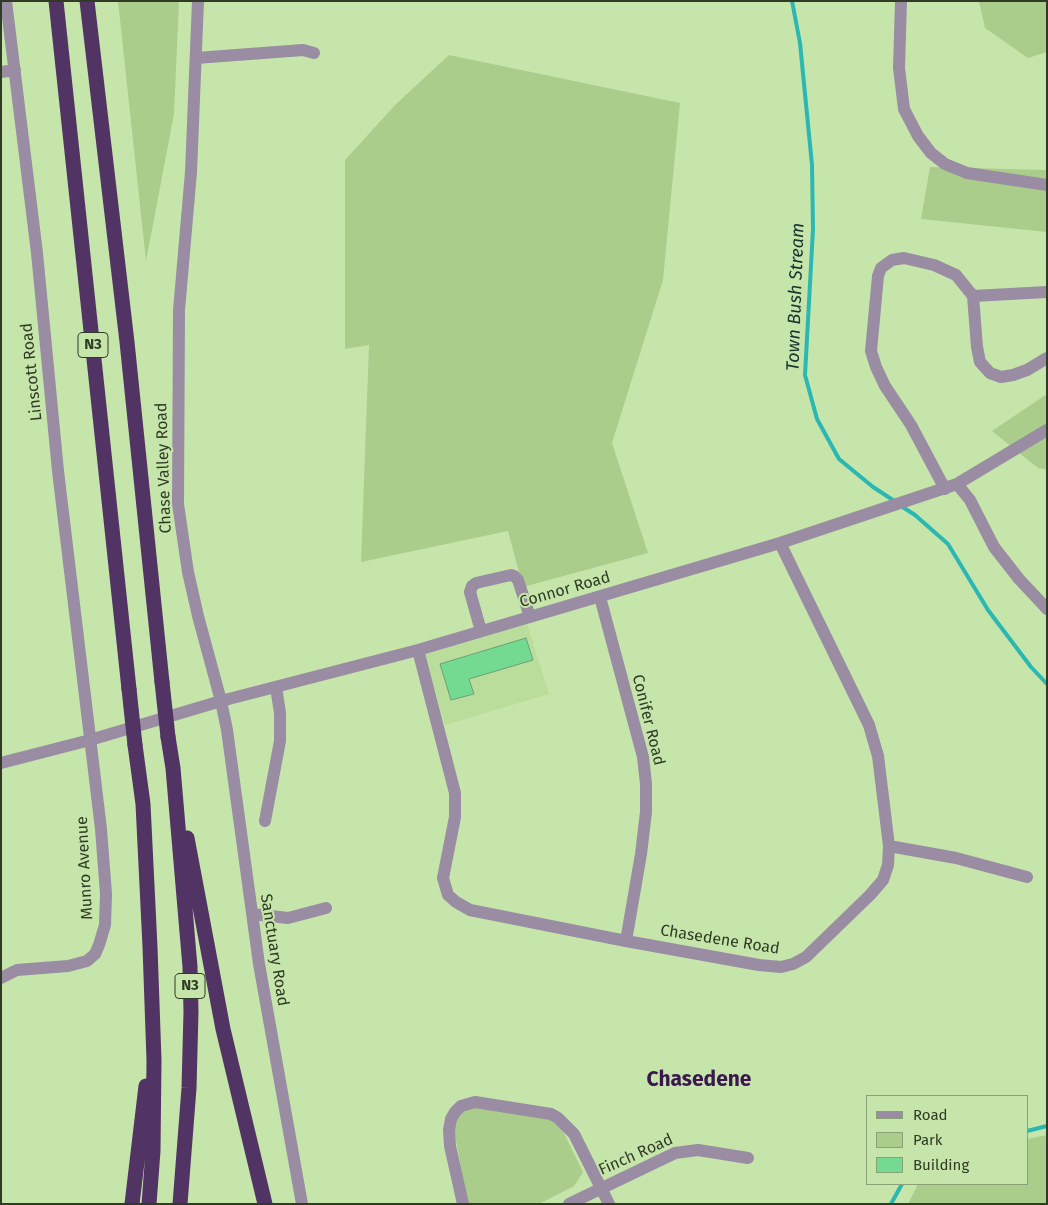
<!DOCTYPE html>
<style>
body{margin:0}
#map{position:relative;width:1048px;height:1205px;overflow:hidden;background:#c6e5ab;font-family:"Fira Sans",sans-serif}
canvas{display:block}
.frame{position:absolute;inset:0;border:2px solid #2f3b24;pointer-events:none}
.legend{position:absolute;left:866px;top:1095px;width:162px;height:90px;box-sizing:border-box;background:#c6e5ab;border:1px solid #8aa175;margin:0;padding:6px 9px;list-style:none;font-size:15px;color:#2f3b24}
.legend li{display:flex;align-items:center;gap:10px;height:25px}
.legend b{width:25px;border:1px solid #8aa175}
</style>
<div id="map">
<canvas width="1048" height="1205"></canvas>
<div class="frame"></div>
<ul class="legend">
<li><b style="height:6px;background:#998ca3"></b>Road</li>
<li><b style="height:14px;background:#aacd8c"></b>Park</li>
<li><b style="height:14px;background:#75da91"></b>Building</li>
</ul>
</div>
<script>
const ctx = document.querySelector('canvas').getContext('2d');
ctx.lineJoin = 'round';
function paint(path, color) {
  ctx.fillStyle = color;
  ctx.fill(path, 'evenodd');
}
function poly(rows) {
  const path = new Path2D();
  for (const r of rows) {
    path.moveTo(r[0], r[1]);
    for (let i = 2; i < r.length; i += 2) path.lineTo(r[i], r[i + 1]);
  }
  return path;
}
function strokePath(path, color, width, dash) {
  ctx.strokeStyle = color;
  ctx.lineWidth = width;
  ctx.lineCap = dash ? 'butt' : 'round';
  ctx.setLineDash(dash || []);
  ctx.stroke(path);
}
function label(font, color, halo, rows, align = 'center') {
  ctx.font = font + ' "Fira Sans",sans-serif';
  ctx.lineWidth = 4;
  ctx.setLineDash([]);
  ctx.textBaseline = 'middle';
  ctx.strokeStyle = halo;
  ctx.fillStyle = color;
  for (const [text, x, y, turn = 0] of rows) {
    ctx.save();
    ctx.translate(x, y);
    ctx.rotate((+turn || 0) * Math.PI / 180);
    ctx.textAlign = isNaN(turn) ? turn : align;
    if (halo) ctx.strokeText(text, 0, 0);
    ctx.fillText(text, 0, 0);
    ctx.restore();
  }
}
const built = poly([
 [527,624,549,694,445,725,424,655]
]);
const green = poly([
 [118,1,179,1,174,114,146,261],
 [979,1,1047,1,1047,52,1028,58,985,28],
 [449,55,680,103,663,280,612,443,648,553,523,587,508,531,361,562,369,345,345,349,345,160,396,104],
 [930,167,1047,170,1047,232,921,219],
 [1047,394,1047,470,1038,468,992,431],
 [464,1106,545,1117,559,1123,583,1172,574,1186,539,1204,468,1204,452,1120],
 [1047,1135,1047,1204,908,1204,918,1184,1027,1184,1027,1139]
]);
const stream = poly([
 [792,1,800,43,812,165,813,229,805,375,817,419,839,459,873,487,896,502],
 [901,506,915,515,948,544,988,610,1031,667,1047,684],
 [1027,1131,1047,1126],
 [891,1204,902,1184]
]);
const building = poly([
 [526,638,533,660,469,679,474,694,451,700,440,664,526,638]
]);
const minor = poly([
 [198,1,191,172,179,310,178,504,188,572,198,616,221,701,227,730,259,964,302,1204],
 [901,1,899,68,904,109,918,136,931,153,945,164,967,173,1047,185],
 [196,58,303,50,314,53],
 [1,72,15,70],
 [973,296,1047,292],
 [957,484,970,500,994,547,1019,579,1047,609],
 [945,489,911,425,885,386,876,367,871,351,878,276,881,268,892,260,904,258,934,265,956,275,973,296,977,347,980,362,990,373,1001,377,1013,375,1027,370,1047,358],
 [600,597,643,757,646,784,646,812,641,854,626,941],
 [481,631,470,592,472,586,476,583,511,575,514,576,518,580,530,617],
 [418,650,455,793,455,817,443,878,448,895,456,902,470,910,626,941,759,965,781,967,793,964,806,957,870,895,883,880,888,865,889,846,878,756,869,725,780,543],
 [1,763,90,740,221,701,418,650,780,543,957,484,1047,430],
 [265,821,280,741,280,713,276,687],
 [889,846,956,858,1027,877],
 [252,914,288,918,326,908],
 [1,978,17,970,68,966,87,961,95,954,99,945,105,925,106,894,101,829,58,471,37,253,6,1],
 [463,1204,450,1146,449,1130,451,1119,455,1112,461,1106,475,1102,551,1114,558,1118,574,1134,609,1204],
 [569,1204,675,1153,698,1150,748,1158]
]);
const highway = poly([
 [56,1,129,689],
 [87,1,127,342,162,682],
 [168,737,173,768,190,967,191,1012,189,1088,180,1204],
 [135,745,143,804,150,947,154,1060,153,1151,149,1204],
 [187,838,223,1029,265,1204],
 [132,1204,146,1086]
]);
const highwayBridge = poly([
 [162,682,168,737],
 [129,689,135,745]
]);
const shields = [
 [93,345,30],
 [190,986,30]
];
const shieldNames = [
 ["N3",93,345],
 ["N3",190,986]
];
const streetNames = [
 ["Linscott Road",32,372,-96],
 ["Chase Valley Road",164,468,-92],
 ["Connor Road",565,590,-16],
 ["Conifer Road",648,720,76],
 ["Munro Avenue",85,868,-93],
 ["Chasedene Road",720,940,9],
 ["Sanctuary Road",274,950,81],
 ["Finch Road",636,1155,-24]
];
const waterNames = [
 ["Town Bush Stream",796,297,-88]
];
const districtNames = [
 ["Chasedene",699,1080]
];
paint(built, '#badd9c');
paint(green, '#aacd8c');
strokePath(stream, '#2bb7b2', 4);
paint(building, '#75da91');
strokePath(building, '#6aa177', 1);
strokePath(minor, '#998ca3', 12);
strokePath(highway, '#513463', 15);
strokePath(highwayBridge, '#513463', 15);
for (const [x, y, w] of shields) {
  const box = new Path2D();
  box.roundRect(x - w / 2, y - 12.5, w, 25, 4);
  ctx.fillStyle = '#c6e5ab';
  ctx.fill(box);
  strokePath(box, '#2f3b24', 1);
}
label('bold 15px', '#2f3b24', null, shieldNames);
label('16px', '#2f3b24', '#c6e5ab', streetNames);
label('italic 18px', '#163231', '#c6e5ab', waterNames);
label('bold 21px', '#3a174e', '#c6e5ab', districtNames);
</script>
